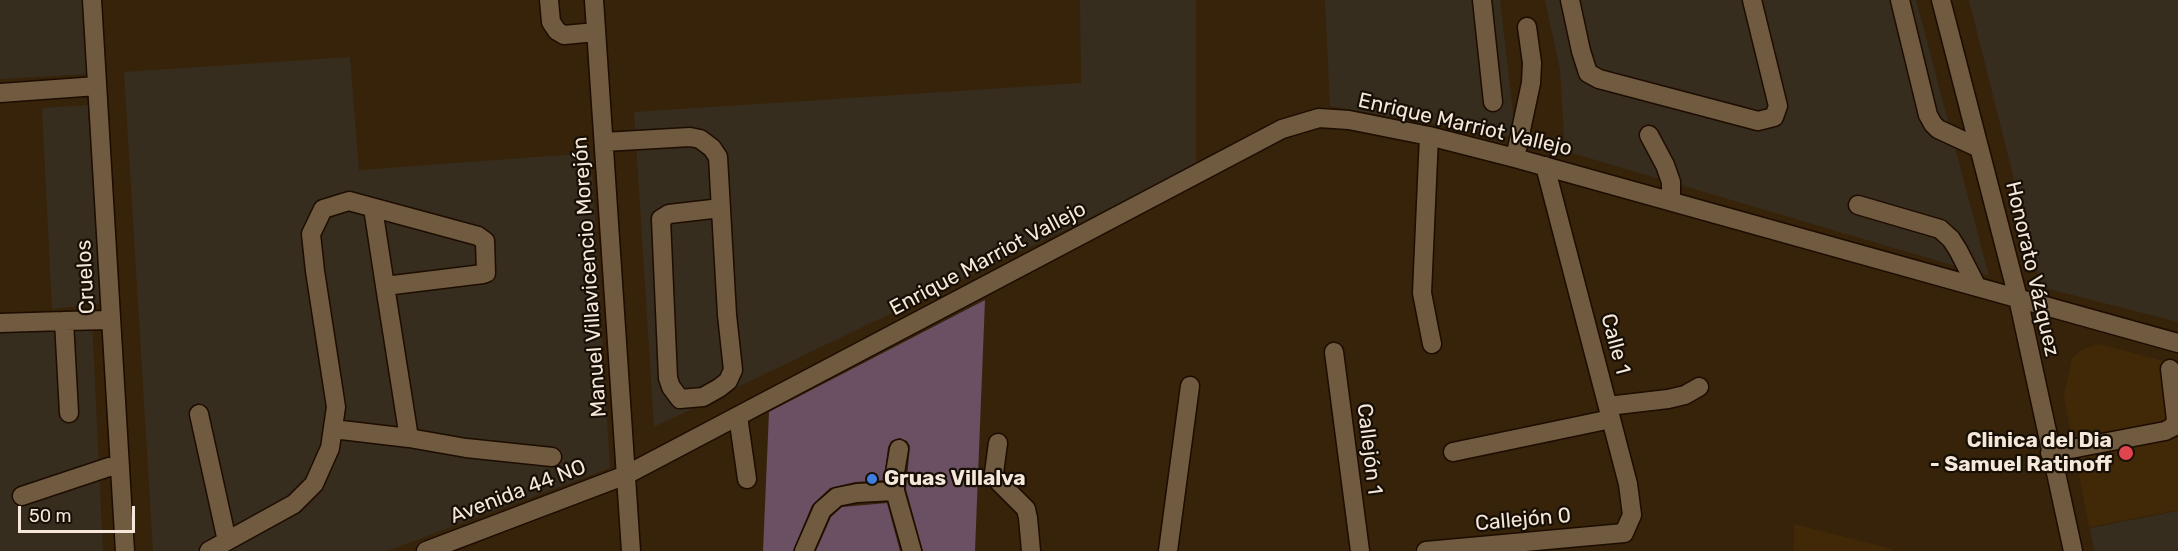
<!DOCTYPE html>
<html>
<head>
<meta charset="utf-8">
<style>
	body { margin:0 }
	#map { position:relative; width:2178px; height:551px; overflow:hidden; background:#36230a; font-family:Rubik,sans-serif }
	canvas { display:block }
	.scale { position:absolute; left:18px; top:506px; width:117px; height:27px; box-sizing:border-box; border:3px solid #f5e8da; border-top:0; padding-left:8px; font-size:18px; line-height:21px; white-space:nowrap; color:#f5e8da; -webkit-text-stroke:4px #170f05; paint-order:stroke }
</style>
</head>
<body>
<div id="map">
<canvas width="2178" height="551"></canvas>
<div class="scale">50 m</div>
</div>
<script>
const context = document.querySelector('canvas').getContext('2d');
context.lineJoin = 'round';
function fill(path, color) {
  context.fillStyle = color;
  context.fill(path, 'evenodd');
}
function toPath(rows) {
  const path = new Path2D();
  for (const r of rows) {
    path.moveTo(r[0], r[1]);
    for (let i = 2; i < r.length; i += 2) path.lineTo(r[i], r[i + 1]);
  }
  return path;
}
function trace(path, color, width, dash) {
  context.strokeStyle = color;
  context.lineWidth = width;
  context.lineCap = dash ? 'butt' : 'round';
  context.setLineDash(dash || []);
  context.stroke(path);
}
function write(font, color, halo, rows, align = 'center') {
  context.font = font + ' Rubik,sans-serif';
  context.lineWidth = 4.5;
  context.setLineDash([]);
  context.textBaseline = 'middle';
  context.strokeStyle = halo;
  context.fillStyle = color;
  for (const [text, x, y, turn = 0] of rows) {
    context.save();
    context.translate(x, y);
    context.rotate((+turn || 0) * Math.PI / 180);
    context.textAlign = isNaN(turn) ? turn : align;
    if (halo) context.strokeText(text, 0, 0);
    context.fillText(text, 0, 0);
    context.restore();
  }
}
const built = toPath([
	[2099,344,2178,365,2178,510,2089,527,2064,396,2072,358,2085,348],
	[1794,524,1892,549,1892,551,1794,551]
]);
const industrial = toPath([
	[0,0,86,0,90,74,0,79],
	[1080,0,1196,0,1196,164,1082,222,654,427,634,112,1081,83],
	[1325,0,1500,0,1516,138,1330,106],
	[1545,0,1916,0,1989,276,1565,151,1560,70],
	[1969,0,2178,0,2178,322,2041,287],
	[350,57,359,170,591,153,610,468,387,551,153,551,124,72],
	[88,105,100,304,52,309,42,108],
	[92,320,103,551,0,551,0,327],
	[2178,511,2178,551,2094,551,2090,528]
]);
const building = toPath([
	[985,300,975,551,923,551,906,489,910,446,907,441,900,438,891,441,888,447,884,480,855,482,830,488,812,505,793,551,763,551,769,412],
	[887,503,900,551,816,551,831,517,842,507]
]);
const minor = toPath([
	[92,0,125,551],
	[549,0,551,22,557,31,564,35,596,32],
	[594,0,631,551],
	[1482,0,1493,102],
	[1570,0,1581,51,1588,73,1599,79,1758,121,1774,117,1778,106,1752,0],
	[1900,0,1928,115,1933,124,1938,129,1979,148],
	[1941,0,2018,298,2073,551],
	[0,93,97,86],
	[1649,135,1665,165,1671,182,1671,201],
	[1429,136,1422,293,1432,344],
	[604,142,690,137,700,139,712,148,718,157,727,315,733,370,728,381,719,388,703,397,680,399,671,387,668,378,661,219,669,214,721,208],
	[1515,158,1531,83,1532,63,1527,27],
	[1858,205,1940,229,1951,239,1958,250,1977,287],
	[373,208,385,286],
	[0,323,64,321],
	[1334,352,1360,551],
	[1608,406,1668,399,1685,395,1699,387],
	[69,413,64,321,111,320],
	[199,414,227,541],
	[738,416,747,479],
	[333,429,409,438,466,448,552,457],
	[998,443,994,473,999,482,1026,509,1028,518,1031,551],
	[899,449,895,473,895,491,912,551],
	[1453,452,1611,419],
	[2050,453,2165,431,2173,427,2176,420,2170,369],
	[22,496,109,467,120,466],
	[209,551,294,504,314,484,330,448,336,407,315,271,311,234,323,209,349,201,478,236,485,241,486,273,483,274,385,286,409,438],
	[426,551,626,475,1282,129,1319,118,1349,120,1429,136,1515,158,2178,343],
	[804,551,822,510,837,497,857,493,895,491],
	[1168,551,1190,386],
	[1426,551,1624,533,1632,515,1628,484,1545,166]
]);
const markers = [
	[2126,453,8,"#e0444e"],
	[872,479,6,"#3f7fe0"]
];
const streetNames = [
	["Enrique Marriot Vallejo",1465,125,13],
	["Enrique Marriot Vallejo",988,259,-28],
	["Honorato Vázquez",2032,269,77],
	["Cruelos",86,277,-93],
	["Manuel Villavicencio Morejón",590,277,-94],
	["Calle 1",1615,344,75],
	["Callejón 1",1369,449,83],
	["Avenida 44 NO",518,492,-21],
	["Callejón 0",1523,520,-5]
];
const poiNames = [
	["Clinica del Dia",2112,441],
	["- Samuel Ratinoff",2112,465],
	["Gruas Villalva",884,479,"left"]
];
fill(built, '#412907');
fill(industrial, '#372d1e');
fill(building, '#6b4f62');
trace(minor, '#1d0c00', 21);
trace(minor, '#705a40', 18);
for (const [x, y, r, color] of markers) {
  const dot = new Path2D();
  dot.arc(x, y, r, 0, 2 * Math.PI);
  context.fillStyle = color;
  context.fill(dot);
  trace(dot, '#170f05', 2);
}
write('21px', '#f5e8da', '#170f05', streetNames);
write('bold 21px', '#f5e8da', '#170f05', poiNames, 'right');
</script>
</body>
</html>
